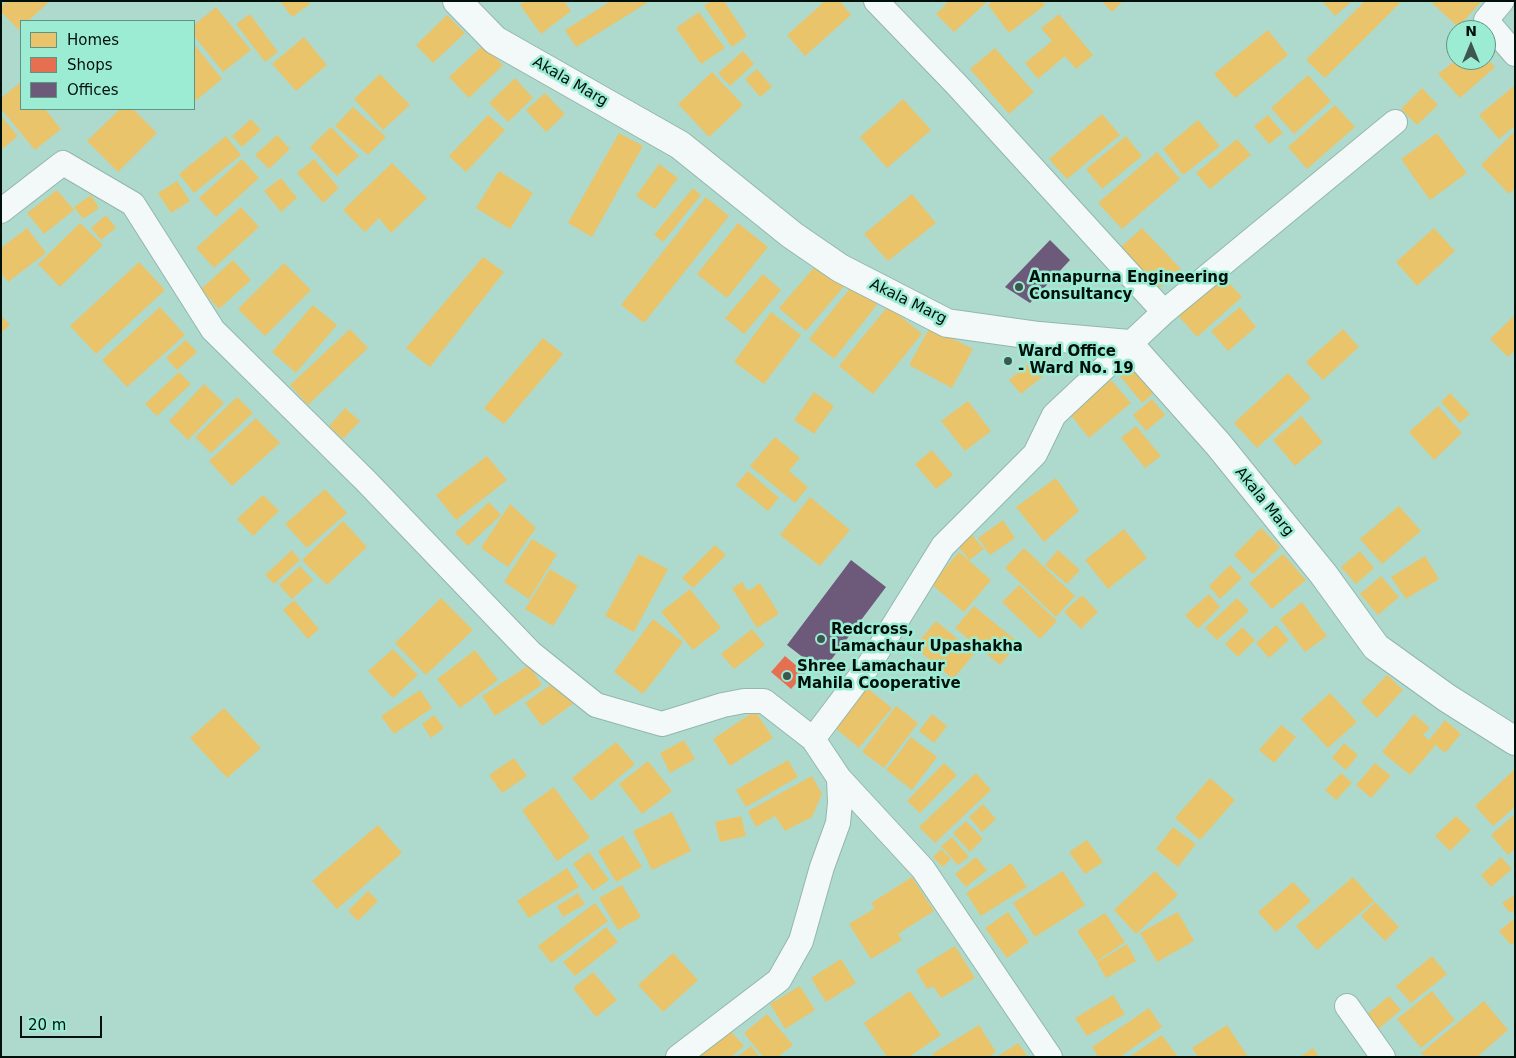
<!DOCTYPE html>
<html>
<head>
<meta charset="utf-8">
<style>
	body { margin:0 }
	#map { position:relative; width:1516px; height:1058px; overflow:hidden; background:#aedacd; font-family:"DejaVu Sans",sans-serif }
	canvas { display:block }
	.frame { position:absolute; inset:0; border:2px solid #00110b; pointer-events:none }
	.legend { position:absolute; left:20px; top:20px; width:175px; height:90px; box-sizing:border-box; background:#9cecd4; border:1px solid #5e9484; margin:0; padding:6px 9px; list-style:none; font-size:15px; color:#00110b }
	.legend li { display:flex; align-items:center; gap:10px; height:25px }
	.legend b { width:25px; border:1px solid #5e9484 }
	.north { position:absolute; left:1446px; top:20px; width:50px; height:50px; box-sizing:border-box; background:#9cecd4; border:1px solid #5e9484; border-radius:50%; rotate:0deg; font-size:14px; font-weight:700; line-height:20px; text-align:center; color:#00110b }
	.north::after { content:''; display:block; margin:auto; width:18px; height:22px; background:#3d574f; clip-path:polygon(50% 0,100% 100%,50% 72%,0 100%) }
	.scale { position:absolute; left:20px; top:1016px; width:82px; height:22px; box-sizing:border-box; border:2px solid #00110b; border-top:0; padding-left:6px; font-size:15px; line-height:18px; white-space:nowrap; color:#00110b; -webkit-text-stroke:4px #9cecd4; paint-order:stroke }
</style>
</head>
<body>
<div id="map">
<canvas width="1516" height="1058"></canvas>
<div class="frame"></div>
<ul class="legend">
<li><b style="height:14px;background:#e9c46a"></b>Homes</li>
<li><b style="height:14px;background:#e76f51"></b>Shops</li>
<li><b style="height:14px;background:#6d597a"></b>Offices</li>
</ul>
<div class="north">N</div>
<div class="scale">20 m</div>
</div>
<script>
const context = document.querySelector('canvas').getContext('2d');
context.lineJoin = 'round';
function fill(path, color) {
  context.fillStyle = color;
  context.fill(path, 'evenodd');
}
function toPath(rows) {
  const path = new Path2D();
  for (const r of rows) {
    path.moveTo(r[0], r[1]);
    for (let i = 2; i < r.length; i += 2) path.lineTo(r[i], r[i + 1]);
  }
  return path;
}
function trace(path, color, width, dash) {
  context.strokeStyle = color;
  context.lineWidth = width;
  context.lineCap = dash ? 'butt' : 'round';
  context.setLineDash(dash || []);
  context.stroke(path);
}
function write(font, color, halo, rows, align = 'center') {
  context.font = font + ' "DejaVu Sans",sans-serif';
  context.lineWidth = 5;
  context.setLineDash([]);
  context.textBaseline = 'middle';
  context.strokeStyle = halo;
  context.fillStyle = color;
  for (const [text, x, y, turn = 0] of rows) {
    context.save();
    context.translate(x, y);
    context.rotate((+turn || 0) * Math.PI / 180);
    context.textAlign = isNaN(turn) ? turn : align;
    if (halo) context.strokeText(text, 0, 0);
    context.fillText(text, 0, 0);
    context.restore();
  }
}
const homes = toPath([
	[7,1,50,1,28,21,21,21,21,28,19,30,1,12,1,7],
	[280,1,308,1,310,4,292,17],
	[526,1,564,1,571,11,541,34,520,5],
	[611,1,645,1,647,3,576,47,565,30],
	[711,1,724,1,747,36,732,47,704,6],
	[825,1,840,1,851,15,805,56,787,35],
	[949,1,988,1,954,32,936,14],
	[993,1,1042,1,1045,5,1009,33,988,5],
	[1102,1,1123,1,1112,12],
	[1322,1,1352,1,1335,16],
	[1365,1,1402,1,1325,78,1306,60],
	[1430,1,1482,1,1458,27],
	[216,7,251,50,223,72,194,36,194,25],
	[699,12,725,48,701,64,676,28],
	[250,14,278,52,265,62,236,24],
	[1059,14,1093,55,1076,69,1065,56,1038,79,1025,63,1052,41,1041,28],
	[447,15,465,33,433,63,416,45],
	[1268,30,1288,55,1235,98,1214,74],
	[304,37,327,65,296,91,272,64],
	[194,44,222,79,194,102],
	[483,45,503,65,469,98,449,77],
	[995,48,1034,92,1009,114,970,69],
	[743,51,754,64,730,86,718,73],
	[1486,58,1495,67,1460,98,1438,74,1456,60,1486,60],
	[757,69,772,87,760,97,745,79],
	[712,72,743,105,709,137,678,104],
	[380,74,410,105,383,130,354,99],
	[1308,75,1331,101,1294,134,1271,108],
	[515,78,533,98,508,122,489,103],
	[21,82,21,109,45,109,61,129,35,150,1,109,1,98],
	[1514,86,1515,126,1499,139,1479,115],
	[1422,88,1438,105,1417,125,1401,109],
	[545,93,565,114,546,132,526,110],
	[903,99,931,130,887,168,860,137],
	[1335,105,1355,127,1307,169,1288,147],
	[353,107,386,137,368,155,335,126],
	[120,109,133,109,157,133,118,172,87,141],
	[1102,114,1120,135,1067,179,1049,159],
	[488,115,505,130,466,172,449,156],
	[1268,115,1283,133,1269,144,1254,126],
	[1,116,18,136,1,150],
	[251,119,261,130,242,147,232,136],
	[1198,120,1220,146,1183,175,1163,149],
	[331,127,359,156,337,176,310,147],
	[1515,131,1515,188,1509,194,1481,165],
	[619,133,643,146,592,237,568,223],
	[1437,133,1467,173,1430,200,1401,159],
	[277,135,290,149,269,169,255,155],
	[226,136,241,155,194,193,179,174],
	[1126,136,1142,156,1102,189,1086,169],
	[1237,139,1251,155,1210,189,1196,173],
	[1157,152,1180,179,1122,229,1098,203],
	[242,159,259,178,216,217,199,198],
	[314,159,339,188,323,203,297,173],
	[392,163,427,198,391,233,379,218,365,232,343,210],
	[659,164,678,178,655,209,636,196],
	[499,171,533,193,510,229,476,208],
	[281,178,297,198,281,212,264,191],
	[177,181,190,201,171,213,158,193],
	[693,188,701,195,663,242,654,235],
	[57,190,74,210,44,234,27,213],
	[912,194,936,223,888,261,864,234],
	[91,195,99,208,83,219,74,207],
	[706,197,729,216,644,323,621,305],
	[241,207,259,227,214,268,196,248],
	[106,215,116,228,101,240,91,228],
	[80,223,103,245,60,287,38,264],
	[738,223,768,247,727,298,697,274],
	[27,228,46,253,8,282,1,273,1,248],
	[1142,228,1181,269,1159,288,1121,247],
	[1434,228,1455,251,1417,286,1396,262],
	[483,257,504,272,430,367,406,348],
	[233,260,251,280,219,309,201,289],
	[139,262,165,290,96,354,70,326],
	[819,262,846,284,806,331,779,308],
	[284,263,311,290,265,336,238,309],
	[1219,272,1242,297,1197,337,1175,312],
	[763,274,781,290,744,334,725,318],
	[856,281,880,301,834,359,809,339],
	[313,305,337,325,296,373,272,352],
	[888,306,922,334,873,394,839,366],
	[160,307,185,335,127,387,102,360],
	[1240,307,1256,327,1228,351,1211,331],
	[771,312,801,335,764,384,734,362],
	[1,315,10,325,1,333],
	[1515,315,1515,351,1508,357,1490,339],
	[930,327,973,349,952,388,909,365],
	[350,329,368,348,308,405,290,385],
	[1343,329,1359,347,1323,380,1306,362],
	[543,338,563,354,504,424,484,408],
	[186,340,197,352,177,370,166,358],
	[1042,352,1054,367,1021,394,1009,380],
	[1133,366,1155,392,1142,403,1120,376],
	[179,372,191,384,157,416,145,404],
	[1288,373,1311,398,1257,448,1234,423],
	[1111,380,1131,403,1089,438,1070,414],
	[204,384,224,403,188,440,169,421],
	[814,392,834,406,814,434,794,420],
	[1450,393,1470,414,1460,423,1441,402],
	[237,397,253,413,211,453,195,437],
	[1152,399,1165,415,1146,431,1133,415],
	[968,401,991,431,965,451,941,421],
	[1438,406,1462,433,1434,460,1409,432],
	[345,408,360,421,343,439,329,426],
	[1301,416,1323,442,1295,466,1273,440],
	[256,418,280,443,232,486,209,461],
	[1136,426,1161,456,1145,468,1121,438],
	[775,437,800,458,789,471,808,487,795,503,750,466],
	[932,450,953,475,936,489,915,464],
	[487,456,507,480,456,520,436,495],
	[748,471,779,498,768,511,736,485],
	[1056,478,1079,511,1044,542,1016,507],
	[325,489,347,513,307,548,285,524],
	[263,495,279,511,253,536,237,519],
	[810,497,850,530,820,566,780,535],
	[489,502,501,515,468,546,455,533],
	[510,504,536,528,508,567,481,548],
	[1399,506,1421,531,1382,564,1360,539],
	[1003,520,1015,538,990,555,978,538],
	[343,521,367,547,327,585,302,560],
	[1261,528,1280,547,1253,574,1234,555],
	[1124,529,1147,558,1108,589,1085,560],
	[972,535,984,549,969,560,958,546],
	[532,539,557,554,529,599,504,582],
	[715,545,726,555,693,588,682,578],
	[1024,548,1075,596,1056,617,1005,568],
	[292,550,300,560,274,584,265,575],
	[1058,550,1080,570,1067,584,1045,565],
	[1360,551,1374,568,1356,584,1341,567],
	[959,552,991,580,964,612,931,584],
	[639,554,668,569,634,632,605,616],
	[1283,554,1306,580,1272,609,1249,583],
	[1425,556,1439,579,1406,599,1391,577],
	[1230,565,1242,578,1220,599,1209,586],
	[300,566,313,580,292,599,279,585],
	[550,569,578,586,553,626,525,609],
	[1381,576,1399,597,1378,615,1360,594],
	[742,582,748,591,760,583,779,614,757,628,732,588],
	[1019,585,1057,621,1040,639,1002,602],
	[690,589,721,628,693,650,661,612],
	[1209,594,1220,607,1198,629,1185,615],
	[1082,595,1098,612,1081,629,1064,612],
	[441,598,473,630,426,675,395,643],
	[1237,598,1249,611,1217,640,1205,628],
	[294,600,319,629,308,639,283,610],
	[1302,602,1327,636,1305,652,1280,619],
	[974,606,1019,643,1000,665,955,628],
	[653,619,683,642,643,694,614,672],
	[936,621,975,653,953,679,914,647],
	[1276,625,1289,640,1269,658,1256,643],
	[1242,627,1255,640,1238,657,1225,644],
	[752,629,765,645,734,669,721,654],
	[393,649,418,675,393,698,368,671],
	[475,650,498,680,460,708,437,679],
	[529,665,542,685,495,716,482,696],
	[1387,675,1403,690,1377,718,1361,702],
	[556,681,573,704,542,726,525,703],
	[867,688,892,708,859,748,835,728],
	[420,690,432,708,394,734,381,716],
	[1330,693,1357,722,1328,748,1301,719],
	[896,706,918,723,884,768,862,752],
	[224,708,261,748,227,778,190,738],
	[755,711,773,738,730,766,713,739],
	[932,714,947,726,934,743,919,731],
	[1414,714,1430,728,1423,735,1429,740,1445,720,1461,734,1445,753,1432,742,1435,746,1410,775,1382,752],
	[434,715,444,728,431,738,422,724],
	[1281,725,1296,737,1274,763,1259,750],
	[911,737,937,757,912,790,886,770],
	[684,740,695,759,670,773,660,753],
	[616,742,635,764,591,801,572,778],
	[1344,743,1358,755,1346,770,1332,758],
	[514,758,527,776,502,793,489,775],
	[788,760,798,777,746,807,736,790],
	[648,761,672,791,642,814,619,784],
	[944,763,957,775,920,813,907,801],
	[1375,763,1391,776,1371,798,1356,785],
	[1515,769,1515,807,1493,826,1475,806],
	[976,773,991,790,935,843,919,827],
	[1341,773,1352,783,1336,800,1325,790],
	[812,776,822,794,812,817,785,831,775,816,756,827,748,811],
	[1210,778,1235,800,1200,840,1175,818],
	[554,787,590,838,557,861,522,810],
	[983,804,996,819,982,832,969,817],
	[672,812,691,851,652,870,633,831],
	[1515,814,1515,849,1508,855,1491,835],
	[741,816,746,836,720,842,715,822],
	[1456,816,1471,830,1450,851,1435,836],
	[966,821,983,839,970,852,953,833],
	[378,825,402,853,337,909,312,881],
	[1173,827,1196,844,1178,867,1156,849],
	[623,836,642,867,616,882,598,851],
	[952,837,969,857,958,865,941,846],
	[1087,840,1103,862,1085,874,1069,852],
	[941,849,951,859,943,867,933,857],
	[589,852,609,880,593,891,573,864],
	[976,857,987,870,966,887,955,874],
	[1501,857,1512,869,1491,887,1481,875],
	[1011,863,1027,887,981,916,966,893],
	[567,868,579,887,529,918,517,901],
	[1063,871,1085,905,1035,937,1013,903],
	[1155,871,1178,895,1136,934,1114,910],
	[912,877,934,911,898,934,902,940,871,959,849,924,875,908,871,903],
	[1353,877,1374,901,1317,950,1296,926],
	[1293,882,1311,901,1276,932,1258,912],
	[622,885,641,917,618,930,599,898],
	[368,891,378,901,358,921,348,911],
	[578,893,585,904,563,917,557,906],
	[1515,895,1515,910,1510,913,1502,903],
	[1375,902,1399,927,1385,941,1361,916],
	[595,903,608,921,551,963,538,946],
	[1008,912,1029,942,1007,958,985,928],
	[1178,912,1194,941,1157,962,1140,933],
	[1105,913,1125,942,1097,961,1077,931],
	[1515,918,1515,942,1511,945,1499,931],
	[606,927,618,942,575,976,563,962],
	[1127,944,1136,961,1106,978,1097,962],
	[955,946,975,978,941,998,933,986,927,989,916,970],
	[673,953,698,980,663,1012,638,985],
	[1432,956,1447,974,1411,1003,1396,986],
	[841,959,856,983,826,1002,811,978],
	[593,972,617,1000,596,1017,573,988],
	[800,986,815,1010,785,1029,770,1004],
	[910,991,941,1035,909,1057,887,1057,864,1023],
	[1432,991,1455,1020,1421,1048,1397,1019],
	[1113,995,1125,1014,1087,1036,1075,1018],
	[1389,996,1401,1010,1377,1030,1365,1016],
	[1484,1001,1508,1030,1477,1057,1425,1057,1421,1053],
	[1149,1008,1162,1027,1120,1057,1098,1057,1092,1047],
	[767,1014,793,1045,778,1057,763,1057,744,1033],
	[979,1025,996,1052,989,1057,934,1057,932,1054],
	[1227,1025,1248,1057,1198,1057,1192,1048],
	[729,1029,744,1046,731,1057,700,1057,699,1055],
	[1162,1035,1178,1057,1129,1057],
	[1018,1043,1028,1057,997,1057],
	[751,1046,759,1057,737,1057],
	[1313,1048,1319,1057,1300,1057]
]);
const shops = toPath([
	[785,656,805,673,791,689,771,672]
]);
const offices = toPath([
	[1050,240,1070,260,1030,303,1005,287],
	[851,560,886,587,822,672,787,645]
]);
const street = toPath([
	[876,1,957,85,1164,312],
	[1502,1,1486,20,1515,54],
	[1,211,63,163,133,204,213,330,366,481,531,653,596,705,662,724,723,705,744,701,764,701,813,739,839,778,923,869,1050,1057],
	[813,739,869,665,943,546,1035,454,1054,415,1164,312,1395,122],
	[1347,1006,1383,1057],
	[678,1057,779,980,801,941,822,867,838,823,840,803,839,778]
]);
const secondary = toPath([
	[457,1,495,40,680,145,792,235,840,268,947,323,1039,336,1129,344,1218,444,1324,575,1376,647,1447,698,1515,741]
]);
const markers = [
	[1019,287,5,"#3d574f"],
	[1008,361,5,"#3d574f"],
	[821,639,5,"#3d574f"],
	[787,676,5,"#3d574f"]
];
const streetNames = [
	["Akala Marg",570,82,30],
	["Akala Marg",908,302,26],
	["Akala Marg",1264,502,51]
];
const poiNames = [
	["Annapurna Engineering",1029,278],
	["Consultancy",1029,295],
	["Ward Office",1018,352],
	["- Ward No. 19",1018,369],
	["Redcross,",831,630],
	["Lamachaur Upashakha",831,647],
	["Shree Lamachaur",797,667],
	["Mahila Cooperative",797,684]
];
fill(homes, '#e9c46a');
fill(shops, '#e76f51');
fill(offices, '#6d597a');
trace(street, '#94b6ac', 26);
trace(secondary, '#94b6ac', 30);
trace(street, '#f3f9f8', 24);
trace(secondary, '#f3f9f8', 28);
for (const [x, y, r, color] of markers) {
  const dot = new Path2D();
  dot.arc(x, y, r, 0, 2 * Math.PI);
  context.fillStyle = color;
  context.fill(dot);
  trace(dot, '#9cecd4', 2);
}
write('15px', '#00110b', '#9cecd4', streetNames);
write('bold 15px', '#00110b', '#9cecd4', poiNames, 'left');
</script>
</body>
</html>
